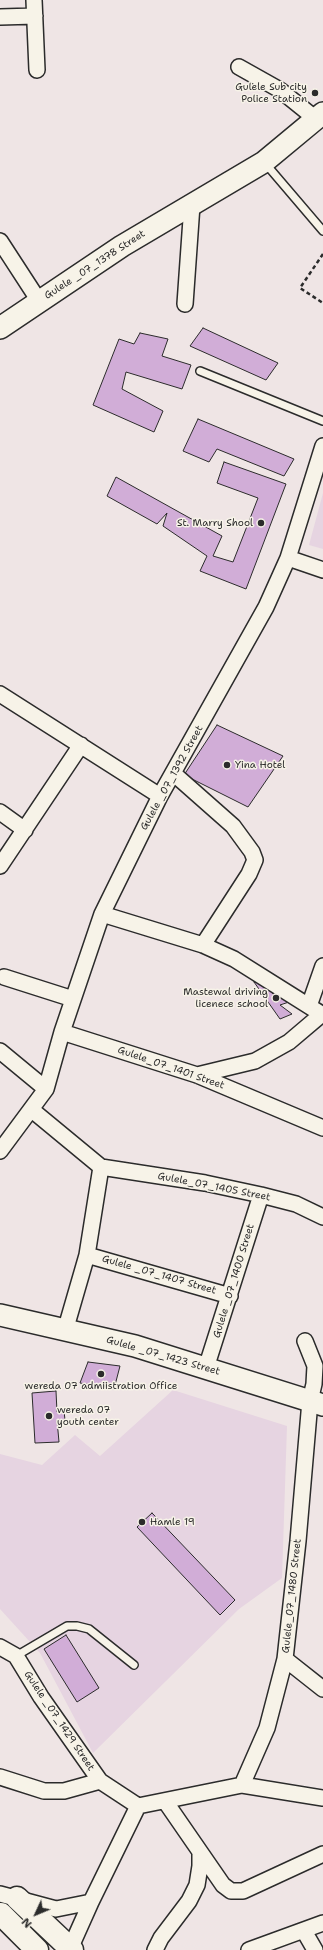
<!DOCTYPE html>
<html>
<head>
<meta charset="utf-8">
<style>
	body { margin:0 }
	#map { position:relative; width:323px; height:1950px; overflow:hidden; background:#efe5e5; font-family:"Shantell Sans",sans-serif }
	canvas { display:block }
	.north { position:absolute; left:16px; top:1894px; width:40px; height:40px; -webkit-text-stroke:3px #f7f3e8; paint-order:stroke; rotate:226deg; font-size:11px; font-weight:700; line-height:16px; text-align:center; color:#2b2b2b }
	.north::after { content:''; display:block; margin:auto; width:14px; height:18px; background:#2b2b2b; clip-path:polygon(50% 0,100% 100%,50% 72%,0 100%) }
</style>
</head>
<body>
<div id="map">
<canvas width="323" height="1950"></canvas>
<div class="north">N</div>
</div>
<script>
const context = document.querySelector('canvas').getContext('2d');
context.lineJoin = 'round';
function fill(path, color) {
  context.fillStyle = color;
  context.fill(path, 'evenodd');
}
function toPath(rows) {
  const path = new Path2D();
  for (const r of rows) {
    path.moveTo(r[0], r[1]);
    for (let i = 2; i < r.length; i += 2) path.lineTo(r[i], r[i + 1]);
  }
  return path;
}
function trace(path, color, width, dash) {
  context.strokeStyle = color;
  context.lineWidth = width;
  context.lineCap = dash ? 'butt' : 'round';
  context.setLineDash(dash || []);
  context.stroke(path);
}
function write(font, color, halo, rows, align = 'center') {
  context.font = font + ' "Shantell Sans",sans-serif';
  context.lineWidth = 3;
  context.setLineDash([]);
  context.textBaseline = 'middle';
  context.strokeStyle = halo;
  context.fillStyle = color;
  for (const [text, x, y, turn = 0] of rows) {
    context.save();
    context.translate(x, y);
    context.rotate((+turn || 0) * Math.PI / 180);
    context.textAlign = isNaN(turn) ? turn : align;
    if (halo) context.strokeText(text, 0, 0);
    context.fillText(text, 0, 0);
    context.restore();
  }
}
const built = toPath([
	[323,493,323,549,309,545],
	[173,1390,287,1426,282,1578,239,1609,93,1753,40,1653,0,1609,0,1454,42,1465,75,1435,100,1456]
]);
const building = toPath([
	[203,328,278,363,266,380,190,346,203,328],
	[140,333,168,339,162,356,191,365,182,389,126,372,122,389,163,411,154,432,93,405,119,339,134,344,140,333],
	[198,419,294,459,284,476,217,449,209,462,183,451,198,419],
	[224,462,286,484,246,589,200,571,207,556,163,526,167,513,157,524,107,496,116,477,222,536,213,556,233,562,258,498,217,483,224,462],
	[217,725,283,756,248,807,184,775,217,725],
	[254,982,265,984,274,995,281,993,289,1002,280,1005,292,1014,280,1019,254,982],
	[88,1362,120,1366,114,1389,80,1383,88,1362],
	[56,1391,57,1412,64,1411,65,1420,57,1420,59,1442,35,1443,32,1393,56,1391],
	[152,1513,235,1600,220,1615,137,1527,152,1513],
	[66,1635,99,1688,77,1702,44,1649,66,1635]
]);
const path = toPath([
	[323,254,300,288,323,303]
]);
const service = toPath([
	[265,163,323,231],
	[200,371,323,421],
	[16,1656,67,1626,77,1626,89,1629,134,1665]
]);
const minor = toPath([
	[34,0,37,70],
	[0,17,35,16],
	[239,67,280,90,316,119],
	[0,241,39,301],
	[185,304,192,205],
	[288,558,323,570],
	[0,694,160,796],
	[173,773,233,826,252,852,255,860,249,874,203,945],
	[0,812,25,830],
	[0,866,81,745],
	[102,914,203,945,234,959,323,1015],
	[4,977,73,999],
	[309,1006,323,966],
	[62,1032,197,1075,323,1128],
	[0,1051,46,1089],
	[197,1075,255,1061,289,1042,322,1014],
	[32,1110,101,1167],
	[0,1151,46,1089,62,1032,102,914,160,796,266,607,288,558,323,446],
	[101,1167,205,1183,261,1195,296,1204,323,1217],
	[87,1255,230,1296],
	[65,1331,87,1255,101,1167],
	[206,1368,261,1195],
	[0,1647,16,1656,41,1697,100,1781,138,1806],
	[285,1659,323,1689],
	[0,1777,44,1791,64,1791,100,1781],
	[242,1785,267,1728,285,1659,298,1541,310,1401,314,1384,315,1366,305,1341],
	[165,1801,223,1885,231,1891,243,1891,323,1854],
	[138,1806,242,1785,323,1798],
	[0,1894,56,1909,91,1902,138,1806],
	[304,1931,315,1950],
	[70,1949,91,1902],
	[155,1950,161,1938,189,1901,197,1885,200,1866,200,1852],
	[249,1950,323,1923]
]);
const secondary = toPath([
	[0,328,122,246,264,162,323,113],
	[0,1315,135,1346,323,1405]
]);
const trunk = toPath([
	[17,1898,72,1950],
	[1,1914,37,1950]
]);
const markers = [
	[315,93,4,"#2b2b2b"],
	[261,523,4,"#2b2b2b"],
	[227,765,4,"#2b2b2b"],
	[276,998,4,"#2b2b2b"],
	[101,1374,4,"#2b2b2b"],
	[49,1416,4,"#2b2b2b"],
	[142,1522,4,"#2b2b2b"]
];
const poiNames = [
	["Gulele Sub city",307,87],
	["Police Station",307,99],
	["St. Marry Shool",253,523],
	["Yina Hotel",235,765,"left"],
	["Mastewal driving",268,992],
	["licenece school",268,1004],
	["wereda 07 admiistration Office",101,1386,"center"],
	["wereda 07",57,1410,"left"],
	["youth center",57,1422,"left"],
	["Hamle 19",150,1522,"left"]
];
const streetNames = [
	["Gulele _07_1378 Street",95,265,-33],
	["Gulele _07_1392 Street",172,778,-61],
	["Gulele_07_1401 Street",171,1068,19],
	["Gulele_07_1405 Street",214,1187,11],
	["Gulele _07_1407 Street",159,1275,16],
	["Gulele _07_1400 Street",234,1281,-73],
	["Gulele _07_1423 Street",163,1356,16],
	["Gulele_07_1480 Street",292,1596,-84],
	["Gulele _07_1429 Street",59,1721,56]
];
fill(built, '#e6d4e1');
fill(building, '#d1add7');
trace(building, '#2b2b2b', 1);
trace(service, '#2b2b2b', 10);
trace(minor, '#2b2b2b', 18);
trace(secondary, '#2b2b2b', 24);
trace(trunk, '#2b2b2b', 25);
trace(path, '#2b2b2b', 2.5, [4, 3]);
trace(service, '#f7f3e8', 7);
trace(minor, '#f7f3e8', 15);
trace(secondary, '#f7f3e8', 21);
trace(trunk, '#f7f3e8', 22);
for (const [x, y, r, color] of markers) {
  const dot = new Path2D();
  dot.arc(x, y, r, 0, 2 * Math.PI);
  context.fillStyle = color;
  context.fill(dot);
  trace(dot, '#f7f3e8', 1.5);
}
write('10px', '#2b2b2b', '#f7f3e8', poiNames, 'right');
write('10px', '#2b2b2b', '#f7f3e8', streetNames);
</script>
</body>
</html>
